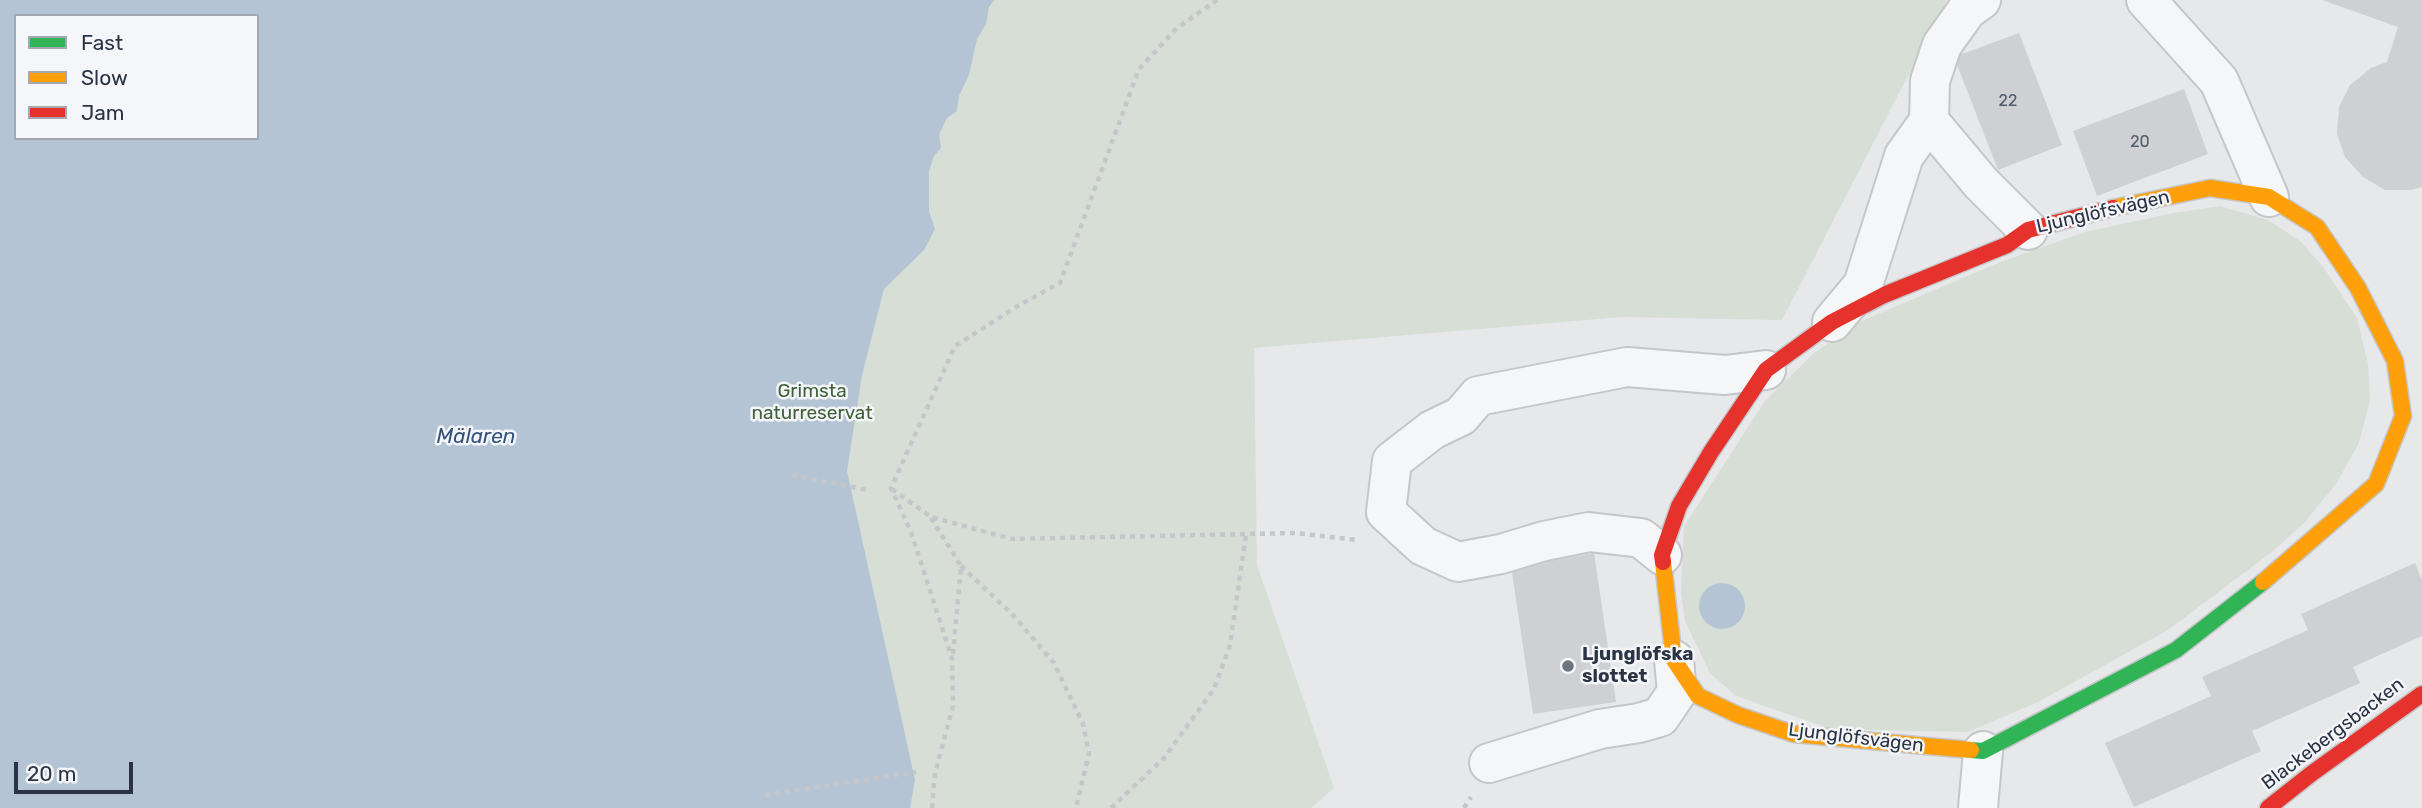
<!DOCTYPE html>
<html>
<head>
<meta charset="utf-8">
<style>
	body { margin:0 }
	#map { position:relative; width:2422px; height:808px; overflow:hidden; background:#e6e8ea; font-family:Rubik,sans-serif }
	canvas { display:block }
	.legend { position:absolute; left:14px; top:14px; width:245px; height:126px; box-sizing:border-box; background:#f4f6f9; border:2px solid #a4a8b1; margin:0; padding:9px 12px; list-style:none; font-size:21px; color:#2b3445 }
	.legend li { display:flex; align-items:center; gap:14px; height:35px }
	.legend b { width:35px; border:2px solid #a4a8b1 }
	.scale { position:absolute; left:14px; top:762px; width:119px; height:32px; box-sizing:border-box; border:4px solid #2b3445; border-top:0; padding-left:9px; font-size:21px; line-height:24px; white-space:nowrap; color:#2b3445; -webkit-text-stroke:5px #f4f6f9; paint-order:stroke }
</style>
</head>
<body>
<div id="map">
<canvas width="2422" height="808"></canvas>
<ul class="legend">
<li><b style="height:9px;background:#30b455"></b>Fast</li>
<li><b style="height:9px;background:#ff9f0a"></b>Slow</li>
<li><b style="height:9px;background:#e5322d"></b>Jam</li>
</ul>
<div class="scale">20 m</div>
</div>
<script>
const context = document.querySelector('canvas').getContext('2d');
context.lineJoin = 'round';
function fill(path, color) {
  context.fillStyle = color;
  context.fill(path, 'evenodd');
}
function toPath(rows) {
  const path = new Path2D();
  for (const r of rows) {
    if (r.length === 3) {
      path.moveTo(r[0] + r[2], r[1]);
      path.arc(r[0], r[1], r[2], 0, 2 * Math.PI);
      continue;
    }
    path.moveTo(r[0], r[1]);
    for (let i = 2; i < r.length; i += 2) path.lineTo(r[i], r[i + 1]);
  }
  return path;
}
function trace(path, color, width, dash) {
  context.strokeStyle = color;
  context.lineWidth = width;
  context.lineCap = dash ? 'butt' : 'round';
  context.setLineDash(dash || []);
  context.stroke(path);
}
function write(font, color, halo, rows, align = 'center') {
  context.font = font + ' Rubik,sans-serif';
  context.lineWidth = 5;
  context.setLineDash([]);
  context.textBaseline = 'middle';
  context.strokeStyle = halo;
  context.fillStyle = color;
  for (const [text, x, y, turn = 0] of rows) {
    context.save();
    context.translate(x, y);
    context.rotate((+turn || 0) * Math.PI / 180);
    context.textAlign = isNaN(turn) ? turn : align;
    if (halo) context.strokeText(text, 0, 0);
    context.fillText(text, 0, 0);
    context.restore();
  }
}
const green = toPath([
	[355,0,1947,0,1782,320,1621,317,1254,348,1257,565,1334,788,1311,808,275,808],
	[2220,206,2268,220,2300,241,2324,268,2357,318,2368,364,2370,400,2359,443,2336,484,2304,523,2273,551,2168,630,2038,702,1968,732,1831,729,1736,696,1710,673,1685,621,1681,592,1684,526,1765,401,1813,354,1857,323,1998,263,2085,232,2174,213]
]);
const water = toPath([
	[0,0,994,0,989,7,986,24,977,39,969,75,959,96,957,111,947,118,939,134,941,148,934,156,929,171,929,211,935,229,924,250,884,289,862,375,847,471,915,780,910,808,0,808],
	[16,16,257,16,257,138,16,138],
	[1722,606,23]
]);
const building = toPath([
	[2322,0,2422,0,2422,187,2411,190,2385,190,2363,177,2345,157,2337,134,2339,107,2350,85,2371,68,2387,62,2398,27],
	[2019,33,2062,145,1998,170,1954,57],
	[2184,89,2208,154,2097,196,2073,131],
	[1594,553,1616,702,1533,714,1511,566],
	[2415,563,2422,580,2422,636,2353,667,2360,683,2252,731,2261,751,2134,807,2105,743,2211,696,2202,677,2308,630,2301,614]
]);
const path = toPath([
	[792,475,867,490],
	[892,489,931,517,1012,539,1295,533,1357,540],
	[931,518,961,566,953,654],
	[961,566,1013,615,1054,663,1083,724,1089,753,1076,808],
	[765,795,916,772],
	[932,808,935,773,953,706,952,658,911,532,891,488,955,346,1021,304,1060,283,1139,69,1177,28,1217,0],
	[1111,808,1164,758,1214,689,1230,645,1246,535],
	[1464,808,1471,797]
]);
const street = toPath([
	[1981,0,1967,10,1942,45,1930,81,1929,121,1981,183,2028,230],
	[2146,0,2219,81,2269,197],
	[1832,322,1863,285,1904,156,1929,121],
	[1662,555,1641,538,1589,532,1544,541,1501,554,1458,562,1423,546,1386,512,1392,461,1432,430,1461,416,1478,396,1627,367,1725,375,1766,370],
	[1489,763,1600,729,1639,723,1660,717,1677,692,1674,660],
	[1978,808,1983,751]
]);
const fast = toPath([
	[1971,750,1983,751,2176,650,2263,582]
]);
const slow = toPath([
	[2210,188,2269,197,2317,227,2358,288,2395,361,2403,416,2376,484,2263,582],
	[2113,208,2210,188],
	[1663,562,1674,660,1698,696,1738,715,1794,734,1971,750]
]);
const jam = toPath([
	[1663,562,1662,555,1679,506,1711,452,1766,370,1832,322,1884,295,2007,245,2028,230,2113,208],
	[2268,808,2311,774,2422,694]
]);
const markers = [
	[1568,666,7,"#6c737f"]
];
const numberNames = [
	["22",2008,101],
	["20",2140,142]
];
const streetNames = [
	["Ljunglöfsvägen",2103,212,-13],
	["Blackebergsbacken",2333,734,-37],
	["Ljunglöfsvägen",1856,738,7]
];
const parkNames = [
	["Grimsta",812,392],
	["naturreservat",812,414]
];
const poiNames = [
	["Ljunglöfska",1582,655],
	["slottet",1582,677]
];
const waterNames = [
	["Mälaren",476,437]
];
fill(green, '#d6ded6');
fill(water, '#b4c4d5');
fill(building, '#ced0d3');
trace(street, '#c4c6c8', 42);
trace(fast, '#c4c6c8', 19);
trace(slow, '#c4c6c8', 19);
trace(jam, '#c4c6c8', 19);
trace(path, '#c5c6ca', 4.5, [5, 5]);
trace(street, '#f5f6f7', 38);
trace(fast, '#30b455', 16);
trace(slow, '#ff9f0a', 16);
trace(jam, '#e5322d', 16);
for (const [x, y, r, color] of markers) {
  const dot = new Path2D();
  dot.arc(x, y, r, 0, 2 * Math.PI);
  context.fillStyle = color;
  context.fill(dot);
  trace(dot, '#f4f6f9', 2.5);
}
write('16px', '#545c69', null, numberNames);
write('19px', '#2b3445', '#f4f6f9', streetNames);
write('19px', '#3f6138', '#f4f6f9', parkNames);
write('bold 19px', '#2b3445', '#f4f6f9', poiNames, 'left');
write('italic 21px', '#34527a', '#f4f6f9', waterNames);
</script>
</body>
</html>
